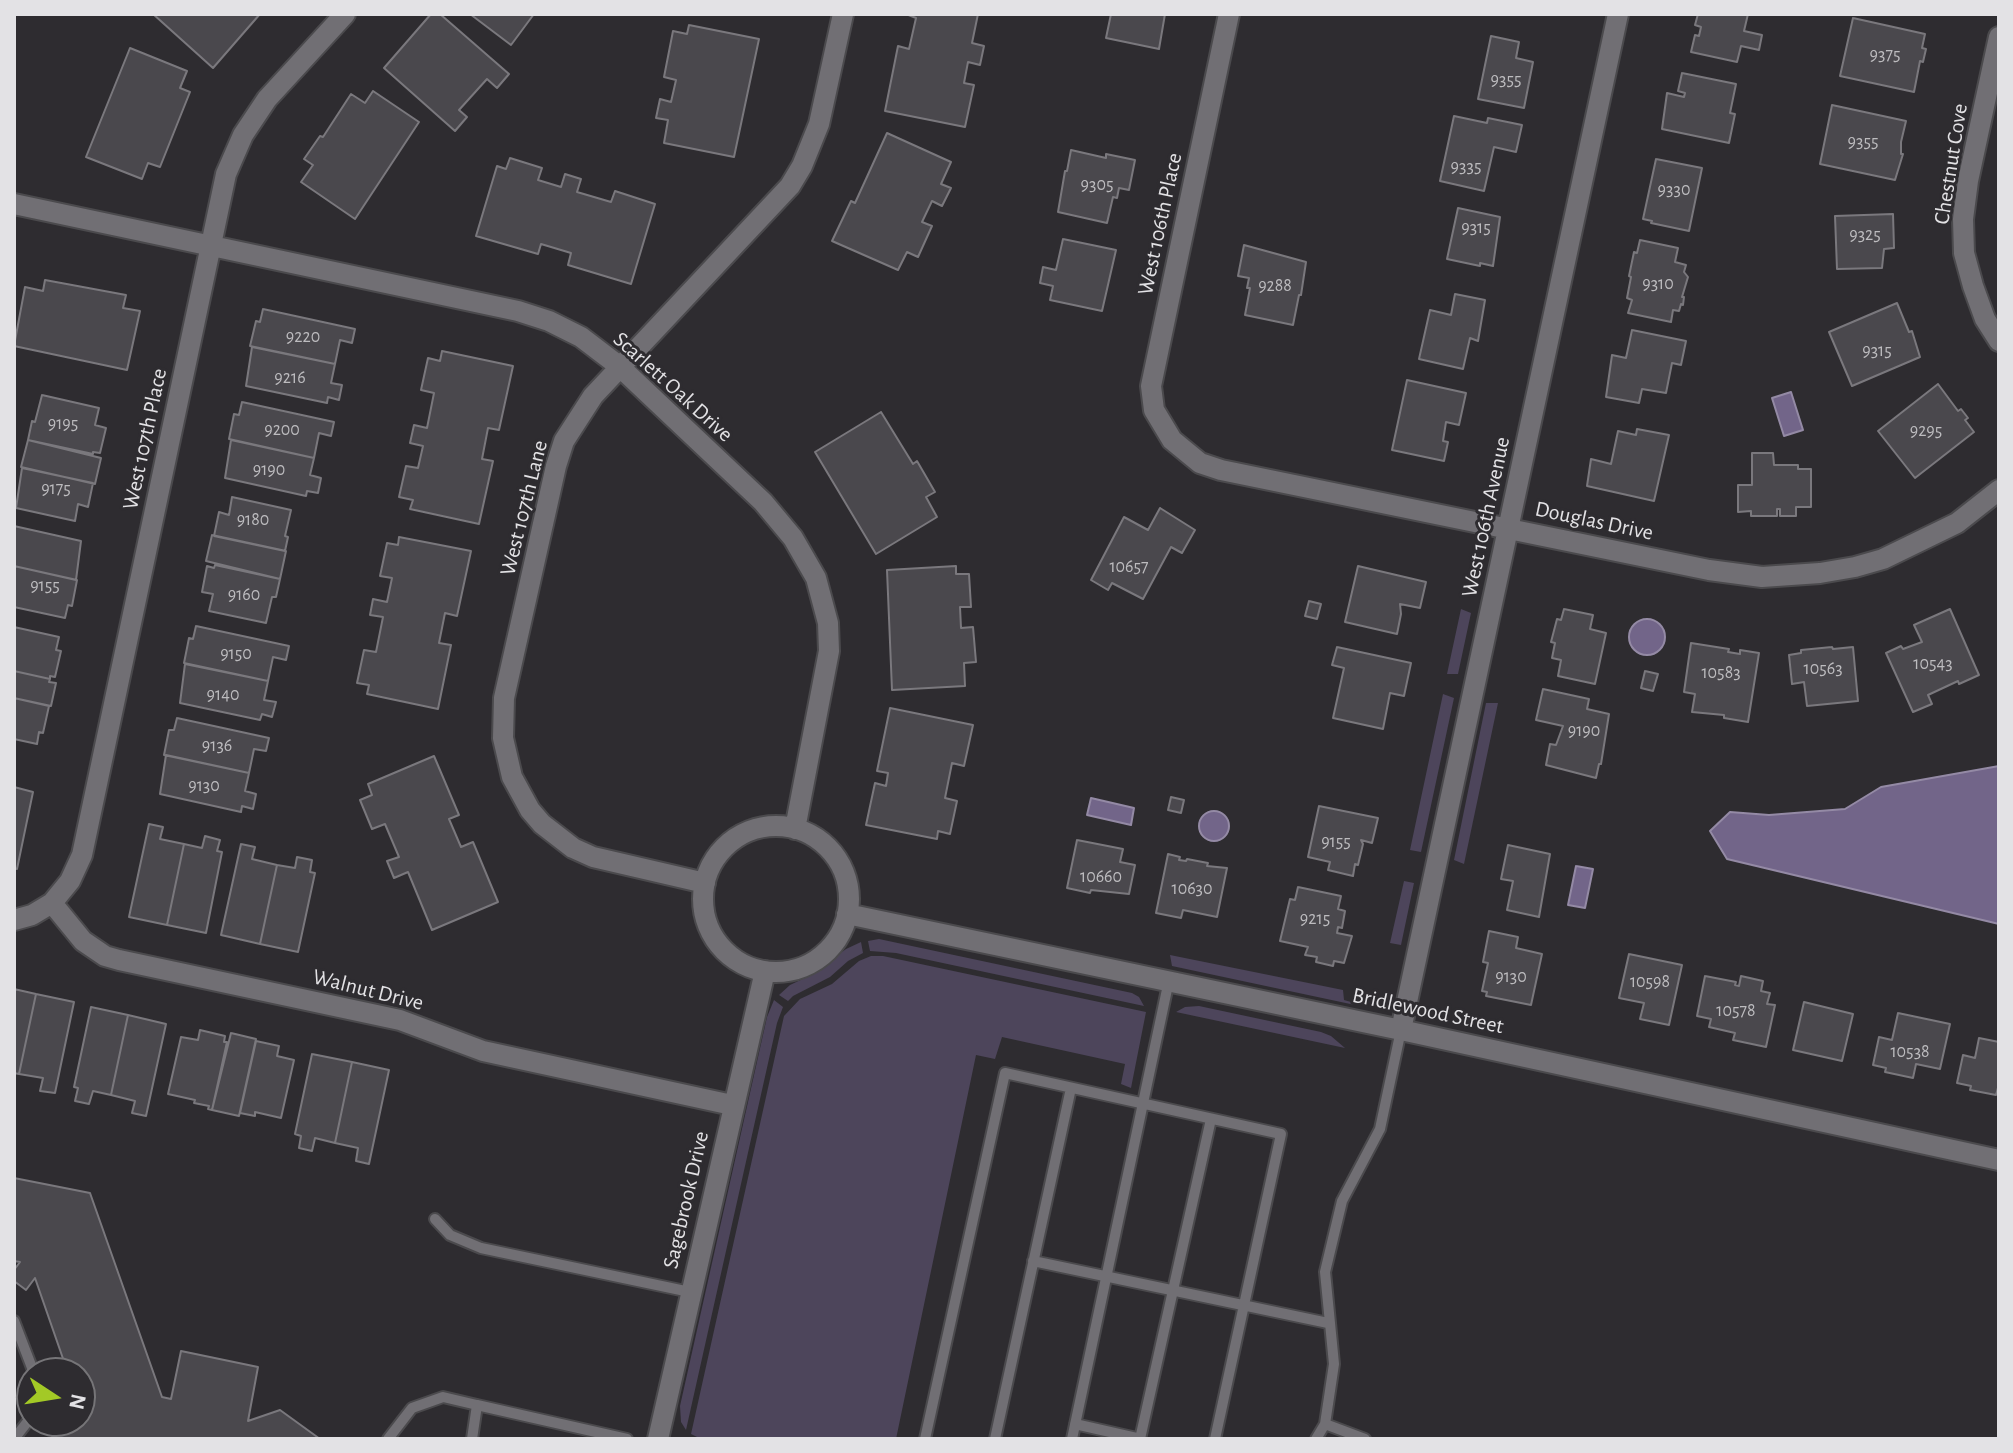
<!DOCTYPE html>
<html>
<head>
<meta charset="utf-8">
<style>
	body { margin:0 }
	#map { position:relative; width:2013px; height:1453px; overflow:hidden; background:#2e2c30; font-family:"Alegreya Sans",sans-serif }
	canvas { display:block }
	.frame { position:absolute; inset:0; border:16px solid #e3e2e5; pointer-events:none }
	.north { position:absolute; left:16px; top:1357px; width:80px; height:80px; box-sizing:border-box; background:#2e2c30; border:2px solid #767578; border-radius:50%; rotate:102deg; font-size:22px; font-weight:700; line-height:32px; text-align:center; color:#e3e2e5 }
	.north::after { content:''; display:block; margin:auto; width:28px; height:36px; background:#a3c926; clip-path:polygon(50% 0,100% 100%,50% 72%,0 100%) }
</style>
</head>
<body>
<div id="map">
<canvas width="2013" height="1453"></canvas>
<div class="frame"></div>
<div class="north">N</div>
</div>
<script>
const context = document.querySelector('canvas').getContext('2d');
context.lineJoin = 'round';
function fill(path, color) {
  context.fillStyle = color;
  context.fill(path, 'evenodd');
}
function toPath(rows) {
  const path = new Path2D();
  for (const r of rows) {
    if (r.length === 3) {
      path.moveTo(r[0] + r[2], r[1]);
      path.arc(r[0], r[1], r[2], 0, 2 * Math.PI);
      continue;
    }
    path.moveTo(r[0], r[1]);
    for (let i = 2; i < r.length; i += 2) path.lineTo(r[i], r[i + 1]);
  }
  return path;
}
function trace(path, color, width, dash) {
  context.strokeStyle = color;
  context.lineWidth = width;
  context.lineCap = dash ? 'butt' : 'round';
  context.setLineDash(dash || []);
  context.stroke(path);
}
function write(font, color, halo, rows, align = 'center') {
  context.font = font + ' "Alegreya Sans",sans-serif';
  context.lineWidth = 6;
  context.setLineDash([]);
  context.textBaseline = 'middle';
  context.strokeStyle = halo;
  context.fillStyle = color;
  for (const [text, x, y, turn = 0] of rows) {
    context.save();
    context.translate(x, y);
    context.rotate((+turn || 0) * Math.PI / 180);
    context.textAlign = isNaN(turn) ? turn : align;
    if (halo) context.strokeText(text, 0, 0);
    context.fillText(text, 0, 0);
    context.restore();
  }
}
const green = toPath([
	[1461,609,1471,613,1458,674,1447,674],
	[1443,694,1454,698,1421,852,1410,850],
	[1486,703,1498,703,1464,864,1454,860],
	[1404,881,1414,883,1401,945,1390,943],
	[879,939,1132,993,1139,997,1144,1006,896,953,870,951,868,941],
	[861,942,863,953,848,961,830,977,793,996,788,1001,779,995,790,985,813,974,846,949],
	[1170,955,1343,990,1344,1000,1351,1002,1355,1001,1359,994,1373,997,1372,1005,1355,1005,1172,966],
	[871,956,883,956,1146,1012,1131,1088,1121,1084,1125,1064,1002,1037,995,1059,976,1055,896,1439,699,1438,691,1434,784,1016,800,999,832,984,859,961],
	[774,1000,783,1007,777,1023,686,1430,681,1422,680,1406,767,1017],
	[1199,1006,1321,1032,1331,1036,1345,1048,1176,1012,1185,1007]
]);
const water = toPath([
	[1791,392,1803,430,1784,436,1772,398,1791,392],
	[1647,637,18],
	[1999,766,1999,924,1727,859,1710,831,1730,812,1769,815,1845,809,1881,787,1999,766],
	[1091,798,1134,808,1131,825,1087,815,1091,798],
	[1214,826,15],
	[1576,866,1593,869,1585,908,1568,905,1576,866]
]);
const building = toPath([
	[153,14,260,14,213,68,153,14],
	[431,14,440,14,509,74,497,88,487,79,459,110,467,117,455,131,384,68,431,14],
	[470,14,534,14,511,45,470,14],
	[906,14,978,14,972,43,984,46,980,65,968,62,964,83,974,85,965,127,885,111,898,46,909,49,916,18,906,14],
	[1111,14,1165,14,1159,49,1106,38,1111,14],
	[1698,14,1748,14,1744,31,1762,35,1759,50,1741,46,1737,62,1691,52,1695,35,1699,36,1701,27,1695,25,1698,14],
	[1853,18,1925,34,1922,48,1926,49,1923,62,1920,61,1914,92,1840,76,1853,18],
	[689,25,759,39,734,157,664,143,668,120,656,118,660,99,671,102,676,80,664,77,673,31,687,34,689,25],
	[1491,36,1519,42,1516,58,1533,62,1524,108,1478,99,1491,36],
	[130,48,187,71,180,88,190,92,160,167,148,163,142,179,86,157,130,48],
	[1682,73,1736,84,1730,113,1735,114,1729,143,1662,129,1667,93,1684,97,1685,93,1678,91,1682,73],
	[373,91,419,122,355,219,301,182,313,165,304,159,320,136,323,137,351,94,365,103,373,91],
	[1832,105,1906,121,1901,142,1901,154,1903,154,1895,180,1820,164,1832,105],
	[1454,116,1487,123,1488,118,1522,125,1516,152,1494,147,1484,191,1440,181,1454,116],
	[887,133,951,162,941,184,951,188,942,206,932,201,922,222,932,226,918,257,907,252,898,270,832,241,851,201,855,203,887,133],
	[1071,150,1106,158,1106,154,1135,160,1129,190,1119,188,1117,198,1113,197,1107,223,1058,212,1065,171,1067,171,1071,150],
	[510,158,542,168,538,180,561,187,565,174,581,179,577,192,611,202,615,191,655,204,631,284,568,265,571,253,541,244,538,254,476,236,497,166,506,169,510,158],
	[1656,159,1702,168,1689,231,1651,223,1652,221,1643,219,1656,159],
	[1458,208,1500,217,1493,266,1480,263,1480,266,1447,259,1458,208],
	[1893,214,1894,248,1884,249,1882,268,1837,269,1835,216,1893,214],
	[1063,239,1116,250,1102,311,1050,300,1053,286,1040,283,1043,267,1056,270,1063,239],
	[1640,240,1678,248,1675,262,1686,265,1684,272,1688,277,1682,297,1684,297,1683,305,1681,304,1679,311,1673,310,1671,322,1628,313,1632,300,1627,298,1631,277,1629,276,1634,252,1637,253,1640,240],
	[1244,245,1306,262,1301,295,1299,295,1293,325,1245,315,1250,288,1247,288,1249,278,1238,276,1244,245],
	[45,280,126,295,123,308,140,311,127,370,14,346,25,287,43,291,45,280],
	[1455,294,1485,300,1478,341,1470,338,1463,369,1419,359,1430,310,1451,315,1455,294],
	[1897,303,1909,332,1912,331,1920,357,1852,386,1829,332,1897,303],
	[263,309,355,329,352,343,340,340,335,364,250,346,256,321,260,322,263,309],
	[1632,330,1686,341,1681,365,1672,363,1666,393,1642,389,1639,403,1606,397,1612,355,1626,358,1632,330],
	[252,347,335,364,331,383,342,385,339,400,328,397,327,403,246,386,252,347],
	[442,351,513,366,499,430,488,428,482,459,493,461,479,524,410,509,413,500,399,497,406,466,418,468,423,446,410,443,414,425,427,428,434,393,421,390,428,358,440,361,442,351],
	[1407,380,1466,393,1459,425,1446,422,1443,441,1448,442,1444,461,1392,450,1407,380],
	[1938,384,1958,411,1961,409,1968,418,1965,420,1974,432,1915,478,1878,431,1938,384],
	[42,395,99,408,95,425,106,428,100,453,93,452,93,454,28,440,32,421,35,422,42,395],
	[242,402,334,422,331,436,319,433,314,458,229,439,234,414,239,415,242,402],
	[881,412,913,464,917,461,935,492,926,497,937,517,876,554,815,452,881,412],
	[1637,429,1669,435,1654,501,1587,486,1591,459,1611,464,1618,431,1636,435,1637,429],
	[28,440,101,458,95,484,21,467,28,440],
	[231,440,314,458,310,475,321,478,318,493,307,491,306,496,225,478,231,440],
	[1752,453,1773,453,1774,465,1798,465,1798,469,1811,469,1811,507,1796,507,1796,516,1780,516,1780,509,1777,509,1777,516,1751,516,1751,511,1738,512,1738,485,1752,485,1752,453],
	[22,468,93,483,88,507,78,504,75,521,16,508,22,468],
	[232,497,291,510,285,536,288,537,285,551,214,536,219,512,229,515,232,497],
	[1160,508,1195,530,1182,553,1171,547,1143,599,1112,583,1108,590,1091,580,1124,517,1148,530,1160,508],
	[14,526,81,541,76,580,14,566,14,526],
	[212,535,286,551,280,579,206,561,212,535],
	[399,537,471,551,457,616,445,613,439,643,451,645,438,709,367,694,369,685,357,683,364,650,376,652,383,617,370,615,373,599,387,602,392,578,380,576,387,543,398,545,399,537],
	[215,565,280,579,276,597,272,597,266,623,209,611,213,594,202,592,207,566,214,568,215,565],
	[14,566,77,580,72,606,68,605,65,618,14,607,14,566],
	[956,566,956,574,969,574,971,607,960,607,961,628,973,627,976,662,964,663,965,686,892,690,887,570,956,566],
	[1358,566,1426,582,1420,608,1400,604,1401,614,1397,634,1345,622,1358,566],
	[1309,601,1321,604,1317,619,1305,616,1309,601],
	[1564,609,1593,615,1590,629,1606,633,1595,684,1558,676,1561,660,1552,658,1555,643,1551,642,1557,619,1561,620,1564,609],
	[1950,609,1979,675,1959,684,1958,681,1928,695,1932,704,1913,712,1886,653,1901,646,1903,649,1922,642,1914,625,1950,609],
	[196,626,289,646,286,660,273,657,268,681,184,663,189,638,193,639,196,626],
	[14,627,59,637,56,650,61,651,55,677,50,676,50,679,14,671,14,627],
	[1691,643,1729,649,1728,652,1740,654,1740,650,1759,653,1748,722,1724,718,1724,715,1692,712,1695,694,1684,692,1691,643],
	[1337,647,1411,663,1404,696,1390,693,1383,729,1333,718,1344,668,1332,665,1337,647],
	[1832,647,1833,649,1853,647,1858,701,1807,706,1804,682,1792,684,1789,655,1801,653,1801,650,1832,647],
	[185,664,268,681,264,700,276,702,272,717,262,714,260,720,180,703,185,664],
	[14,671,50,679,49,682,56,683,51,706,14,698,14,671],
	[1645,671,1658,674,1653,691,1641,688,1645,671],
	[1543,689,1589,699,1587,709,1609,714,1601,764,1599,764,1596,778,1546,765,1550,744,1556,745,1563,726,1536,720,1543,689],
	[14,698,49,706,43,733,39,732,37,744,14,739,14,698],
	[890,708,973,725,964,766,952,763,945,798,957,801,950,834,938,831,937,839,866,825,875,783,886,786,888,773,877,771,890,708],
	[177,718,269,738,266,751,254,749,249,773,164,755,169,730,174,730,177,718],
	[166,755,249,773,245,791,256,794,253,809,242,806,241,812,160,794,166,755],
	[434,756,459,815,449,819,461,847,473,842,498,902,432,930,408,872,394,878,387,861,399,857,385,824,372,829,360,800,372,795,368,784,434,756],
	[14,787,33,792,17,869,14,868,14,787],
	[1171,797,1184,800,1181,813,1168,810,1171,797],
	[1319,806,1378,818,1372,843,1361,840,1363,844,1358,865,1355,864,1353,876,1328,870,1330,862,1308,857,1319,806],
	[149,824,163,827,160,839,184,844,167,925,129,917,149,824],
	[205,836,220,840,217,851,222,852,206,933,167,925,184,844,202,848,205,836],
	[1077,840,1123,849,1120,862,1135,865,1129,894,1091,890,1090,893,1067,888,1077,840],
	[241,844,255,847,252,859,277,865,260,944,221,935,241,844],
	[1508,845,1550,854,1539,917,1507,910,1513,881,1501,879,1508,845],
	[1168,854,1180,857,1179,860,1186,861,1187,859,1208,863,1207,866,1227,868,1217,917,1183,910,1181,918,1156,913,1168,854],
	[297,857,312,860,310,872,315,873,298,952,260,944,277,865,295,868,297,857],
	[1298,887,1341,896,1338,909,1345,911,1342,928,1338,927,1337,933,1352,936,1344,963,1334,961,1333,966,1316,962,1317,957,1305,955,1308,947,1280,941,1290,899,1295,900,1298,887],
	[1489,931,1518,937,1516,948,1542,954,1531,1005,1486,996,1487,992,1482,991,1488,963,1483,962,1489,931],
	[1629,954,1682,965,1669,1025,1640,1019,1644,1003,1619,998,1629,954],
	[1705,976,1736,982,1735,985,1739,986,1741,976,1763,981,1761,991,1770,993,1767,1004,1775,1005,1766,1047,1733,1040,1735,1033,1709,1027,1711,1019,1697,1016,1705,976],
	[14,989,36,994,19,1074,14,1073,14,989],
	[36,994,74,1002,55,1093,40,1091,43,1078,19,1074,36,994],
	[1804,1002,1853,1014,1842,1061,1793,1050,1804,1002],
	[91,1007,128,1015,111,1095,93,1091,89,1104,75,1101,78,1088,74,1087,91,1007],
	[1898,1013,1950,1024,1940,1069,1916,1064,1913,1078,1885,1072,1886,1068,1873,1065,1879,1037,1892,1040,1898,1013],
	[128,1015,166,1024,146,1116,132,1113,135,1101,111,1095,128,1015],
	[200,1030,225,1036,224,1042,227,1042,212,1110,208,1109,209,1106,194,1103,195,1100,168,1094,181,1037,198,1040,200,1030],
	[231,1033,256,1039,239,1116,212,1110,231,1033],
	[1979,1038,1999,1042,1999,1084,1996,1095,1970,1090,1971,1086,1957,1083,1963,1055,1975,1058,1979,1038],
	[256,1041,279,1046,277,1056,294,1060,281,1118,255,1112,255,1116,240,1113,256,1041],
	[312,1054,352,1062,335,1143,315,1138,312,1151,299,1148,301,1136,295,1134,312,1054],
	[352,1062,389,1070,369,1164,356,1161,358,1148,335,1143,352,1062],
	[14,1178,90,1193,162,1397,171,1399,181,1351,258,1367,248,1421,280,1410,320,1439,51,1439,64,1421,80,1421,80,1399,83,1394,80,1392,80,1373,68,1373,35,1278,26,1290,14,1281,14,1270,20,1262,14,1261,14,1178]
]);
const service = toPath([
	[435,1219,450,1235,481,1248,690,1292],
	[1033,1261,1328,1323],
	[14,1321,34,1373],
	[1075,1424,1141,1439],
	[1325,1424,1365,1439],
	[14,1439,32,1416],
	[388,1439,412,1408,443,1397,477,1405],
	[472,1439,477,1405,627,1439],
	[925,1439,1005,1073,1281,1134,1215,1439],
	[995,1439,1071,1088],
	[1072,1439,1169,980],
	[1140,1439,1211,1119],
	[1316,1439,1325,1424,1334,1364,1325,1272,1342,1201,1380,1129,1401,1030]
]);
const minor = toPath([
	[1229,14,1151,386,1154,410,1172,440,1200,463,1221,470,1709,570,1762,577,1820,573,1855,567,1883,559,1957,523,1999,490],
	[1999,37,1968,181,1963,219,1964,253,1973,286,1985,319,1999,341],
	[14,204,518,311,549,321,581,337,619,366,763,502,793,538,816,578,828,623,829,651,795,829],
	[776,899,73],
	[705,883,593,857,573,848,542,824,530,810,512,777,503,738,504,698,556,466,564,441,593,396,790,186,802,166,819,124,843,14],
	[52,903,83,941,105,956,119,960,400,1020,483,1051,732,1105],
	[847,914,1401,1030,1999,1160],
	[14,920,32,915,52,903,70,881,82,855,226,174,243,135,267,99,345,14],
	[1401,1030,1618,14],
	[658,1439,765,971]
]);
const numberNames = [
	["9375",1885,55],
	["9355",1506,80],
	["9355",1863,142],
	["9335",1466,167],
	["9305",1097,185],
	["9330",1674,190],
	["9315",1476,228],
	["9325",1865,235],
	["9310",1658,284],
	["9288",1275,286],
	["9220",303,337],
	["9315",1877,351],
	["9216",290,378],
	["9195",63,424],
	["9200",282,430],
	["9295",1926,431],
	["9190",269,470],
	["9175",56,489],
	["9180",253,520],
	["10657",1129,567],
	["9155",45,586],
	["9160",244,595],
	["9150",236,654],
	["10543",1933,664],
	["10563",1823,669],
	["10583",1721,673],
	["9140",223,695],
	["9190",1584,731],
	["9136",217,746],
	["9130",204,786],
	["9155",1336,842],
	["10660",1101,877],
	["10630",1192,889],
	["9215",1315,919],
	["9130",1511,977],
	["10598",1650,982],
	["10578",1736,1011],
	["10538",1910,1052]
];
const streetNames = [
	["Chestnut Cove",1951,164,-81],
	["West 106th Place",1160,224,-78],
	["Scarlett Oak Drive",673,387,42],
	["West 107th Place",145,439,-78],
	["West 107th Lane",524,508,-76],
	["West 106th Avenue",1486,517,-78],
	["Douglas Drive",1594,521,12],
	["Walnut Drive",368,990,14],
	["Bridlewood Street",1428,1011,12],
	["Sagebrook Drive",686,1200,-77]
];
fill(green, '#4d455b');
fill(water, '#726589');
trace(water, '#948aa5', 2);
fill(building, '#4a484d');
trace(building, '#7a787d', 2);
trace(service, '#4b4a4d', 14);
trace(minor, '#4b4a4d', 24);
trace(service, '#716f74', 10);
trace(minor, '#716f74', 20);
write('18px', '#bdbcbf', null, numberNames);
write('22px', '#e3e2e5', '#2e2c30', streetNames);
</script>
</body>
</html>
